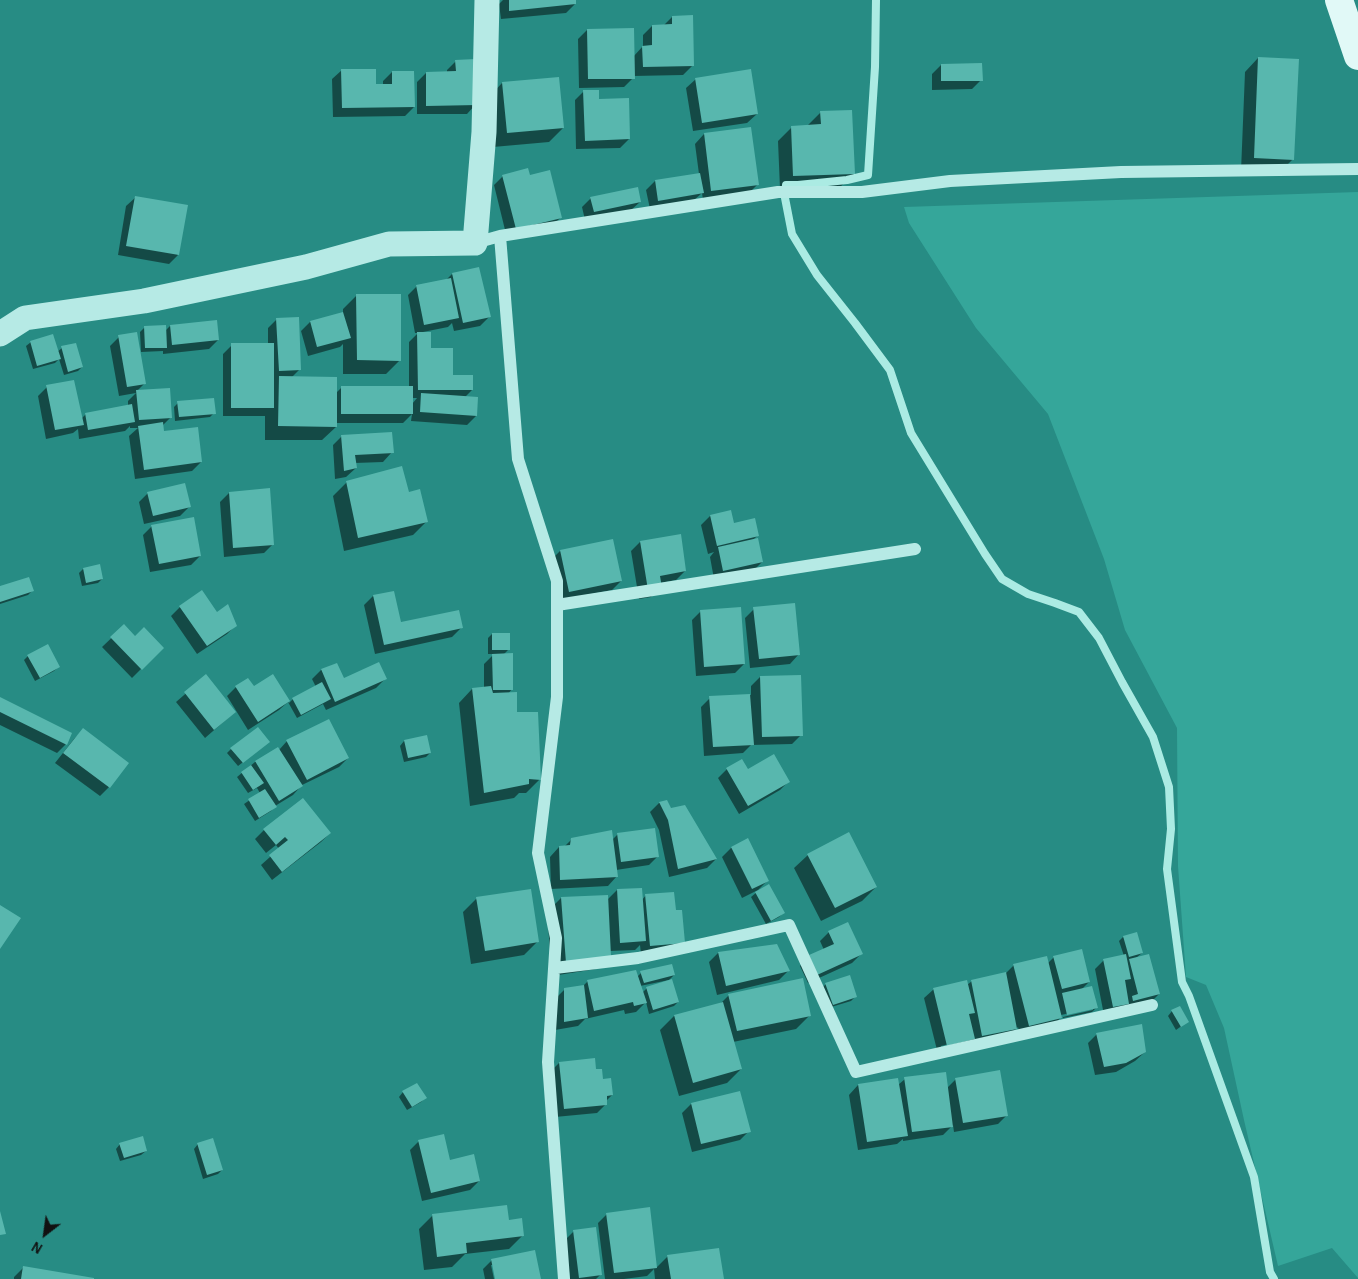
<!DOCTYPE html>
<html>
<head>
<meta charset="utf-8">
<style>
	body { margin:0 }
	#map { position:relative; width:1358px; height:1279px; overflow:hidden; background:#278c84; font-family:"Alegreya Sans",sans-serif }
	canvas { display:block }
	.north { position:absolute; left:20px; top:1209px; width:50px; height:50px; -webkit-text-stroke:4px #278c84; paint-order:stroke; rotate:210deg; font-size:14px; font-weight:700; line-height:20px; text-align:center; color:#111 }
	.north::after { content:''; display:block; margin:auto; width:18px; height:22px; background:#111; clip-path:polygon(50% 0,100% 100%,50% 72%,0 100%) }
</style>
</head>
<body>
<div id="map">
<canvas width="1358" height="1279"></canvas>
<div class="north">N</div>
</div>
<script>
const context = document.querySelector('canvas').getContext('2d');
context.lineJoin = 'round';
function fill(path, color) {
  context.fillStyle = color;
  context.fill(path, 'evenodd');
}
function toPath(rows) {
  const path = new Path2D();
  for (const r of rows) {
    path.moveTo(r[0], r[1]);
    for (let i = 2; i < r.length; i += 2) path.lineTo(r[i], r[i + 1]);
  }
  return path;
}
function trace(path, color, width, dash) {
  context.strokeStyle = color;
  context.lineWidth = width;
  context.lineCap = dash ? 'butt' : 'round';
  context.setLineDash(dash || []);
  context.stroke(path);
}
const green = toPath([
	[1358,192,1358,1278,1332,1248,1278,1266,1244,1120,1224,1028,1206,985,1186,977,1178,866,1177,728,1125,630,1104,559,1048,414,976,328,909,223,904,207]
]);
const shadow = toPath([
	[503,0,575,0,575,4,566,13,501,19,499,4],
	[672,17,692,66,683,75,633,76,633,78,624,87,579,88,578,39,587,30,633,57,643,46,643,35,652,26,663,26],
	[1258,58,1293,159,1279,173,1241,171,1245,72],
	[456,61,476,104,467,114,417,114,417,82,426,73,447,73,447,70],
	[941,65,981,80,972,89,932,90,932,74],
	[342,70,375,86,383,85,383,81,392,72,414,107,405,116,333,117,332,79],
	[696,79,757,114,747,123,693,131,686,88],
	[502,83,563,128,549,142,493,147,489,97],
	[584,91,598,101,629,139,620,148,576,149,575,100],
	[821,112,854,174,840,187,780,189,778,141,792,127,807,126],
	[704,134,758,184,749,193,703,200,702,193,693,201,650,209,646,190,655,181,699,174,695,144],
	[503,176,529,177,561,217,552,226,507,238,494,185],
	[136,197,178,255,169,264,118,255,126,206],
	[591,198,640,202,630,211,585,220,582,207],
	[452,274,489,317,480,326,454,331,452,323,448,327,423,332,430,350,452,376,472,390,465,397,476,416,467,425,411,421,412,414,403,423,336,423,336,427,322,440,265,440,265,416,223,416,223,354,232,345,268,345,268,328,277,319,300,369,292,377,336,393,342,387,409,387,409,342,418,333,415,333,408,295,417,286,446,280],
	[412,398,417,398,412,404],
	[357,295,400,360,386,374,343,374,343,344,340,347,308,356,301,331,310,322,343,313,343,309],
	[170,326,218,340,209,349,163,354,163,351,141,352,140,332,144,328,165,331],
	[119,337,145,383,137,391,171,417,162,426,163,433,201,462,192,471,135,479,129,436,138,428,130,428,130,426,125,431,79,439,78,429,73,433,46,439,38,396,47,387,81,419,86,414,128,406,128,401,136,393,119,396,110,346],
	[31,342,57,352,62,348,82,367,78,371,64,375,59,359,55,363,33,369,26,346],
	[178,403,214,413,210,417,175,421,174,407],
	[342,436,392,452,383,462,355,463,356,468,346,477,335,479,333,445],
	[347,482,408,493,427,521,413,535,344,551,333,496],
	[148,493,189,507,180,516,144,524,139,502],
	[229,493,273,544,264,553,224,557,220,502],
	[710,516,733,524,757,536,752,541,762,562,753,571,714,579,710,557,714,552,708,554,701,525],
	[152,526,200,556,191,565,150,572,143,535],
	[640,542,685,571,676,580,660,583,651,597,639,599,631,551],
	[560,551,621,581,612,590,560,600,551,560],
	[83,569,102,579,98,583,82,586,79,573],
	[0,587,32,591,28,595,0,604],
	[373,596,400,623,461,628,452,637,375,654,364,605],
	[180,607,217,613,236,625,227,634,197,654,171,616],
	[754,609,799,654,790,664,750,668,745,618],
	[701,611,744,664,735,673,696,676,692,620],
	[124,626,135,638,162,648,132,678,102,647],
	[492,634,508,650,503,655,512,689,508,694,540,779,526,793,519,793,514,798,470,806,459,703,472,689,484,688,484,664,494,654,488,654,488,638],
	[28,656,58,667,54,671,35,681,24,660],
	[336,664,343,679,385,679,376,688,326,710,323,704,297,718,288,702,279,710,248,730,227,696,236,687,254,688,273,676,289,703,293,699,316,687,312,679,321,670],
	[206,676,235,712,205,738,176,702],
	[760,677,801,735,792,744,751,745,743,753,704,756,701,707,710,698,751,695,751,686],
	[0,698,66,744,57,753,0,725],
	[83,730,127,763,109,787,100,796,55,763,74,739],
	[287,741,348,758,339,767,302,785,293,795,275,806,271,811,255,821,244,804,260,793,257,788,248,793,237,777,255,762,278,749,279,750],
	[404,741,430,753,426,757,404,762,400,746],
	[264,746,238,766,227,753,231,749],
	[727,769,747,770,789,781,780,790,739,814,718,778],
	[666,802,670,810,716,859,707,868,669,877,659,830,650,812,659,803],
	[264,830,330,833,321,842,272,880,261,865,279,849,276,845,266,853,255,839],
	[618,834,658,856,649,865,616,870,617,876,608,886,551,889,550,857,559,847,564,847,572,839,612,840],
	[748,840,768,880,758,890,742,898,722,857,731,848],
	[808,855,876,887,862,901,821,921,794,868],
	[617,890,642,900,646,895,675,912,683,942,641,954,640,945,635,950,610,951,596,969,552,976,547,912,561,898,607,900],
	[757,892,783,913,779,917,766,924,751,897],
	[476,899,538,941,524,955,471,964,463,912],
	[829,932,861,954,852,963,808,983,800,966,809,956,824,950,820,941],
	[1123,937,1142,953,1136,958,1159,994,1150,1003,1104,1015,1095,969,1104,960,1124,956,1119,941],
	[776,945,788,971,779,980,717,995,709,962,718,953],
	[1054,957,1089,982,1081,990,1096,1008,1092,1012,1063,1018,1063,1017,1093,1010,1093,1008,1061,1015,1061,1017,1052,1027,1020,1035,1018,1027,1007,1038,938,1054,924,998,934,989,967,985,972,981,1005,974,1014,965,1047,964],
	[965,1040,941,1048,941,1046],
	[641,973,674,975,669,980,640,986,642,993,647,988,678,1002,674,1006,649,1014,646,1002,636,1012,625,1014,624,1010,585,1019,578,1026,555,1030,556,998,565,989,582,987,588,981,637,977],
	[826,984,855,997,851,1001,828,1008,822,988],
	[729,995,810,1015,796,1029,733,1042,741,1069,727,1083,679,1096,660,1030,674,1016,720,1004],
	[1172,1011,1187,1022,1176,1030,1168,1016],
	[1097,1034,1145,1052,1135,1061,1116,1072,1095,1075,1088,1043],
	[559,1063,602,1080,612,1095,606,1101,606,1104,597,1113,555,1117,550,1072],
	[905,1079,947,1088,956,1079,1007,1115,998,1124,954,1132,953,1125,943,1135,903,1141,903,1139,897,1144,858,1150,849,1095,858,1085,898,1085],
	[403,1092,425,1098,421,1102,407,1110,399,1097],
	[691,1104,749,1131,740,1140,692,1152,682,1113],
	[419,1141,479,1181,470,1190,422,1201,410,1150],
	[120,1144,146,1151,141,1155,120,1161,116,1149],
	[198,1144,222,1170,218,1174,203,1179,194,1149],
	[607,1214,656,1268,668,1256,722,1279,655,1279,654,1269,647,1276,624,1279,605,1279,598,1223],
	[433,1215,508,1221,523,1235,509,1249,465,1254,452,1267,424,1270,419,1229],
	[574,1231,601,1274,596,1279,570,1279,565,1240],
	[492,1260,540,1279,497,1279,494,1265,491,1265,494,1279,485,1279,483,1269],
	[23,1268,92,1279,14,1279,14,1277]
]);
const stream = toPath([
	[876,0,875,67,868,175,847,180,798,185,786,185,785,198,792,234,817,275,855,323,890,370,911,433,985,554,1002,579,1028,594,1055,603,1079,612,1099,638,1122,682,1153,737,1169,787,1171,829,1167,869,1182,982,1189,996,1254,1177,1270,1272,1274,1279]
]);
const building = toPath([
	[509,0,576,0,576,4,509,11],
	[693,15,694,66,643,67,642,46,652,45,652,25,672,24,672,16],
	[634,28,635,79,588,79,587,29],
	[1258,57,1299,59,1294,160,1254,158],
	[476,59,477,105,426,106,426,72,456,71,455,60],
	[982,63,983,81,941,81,941,64],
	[341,69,376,69,376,84,392,84,392,71,414,71,415,107,342,108],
	[751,69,758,114,702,123,695,78],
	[559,77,564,128,507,133,502,82],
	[583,90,599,90,599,99,629,98,630,139,585,141],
	[852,110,855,174,793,176,791,126,821,124,820,111],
	[751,127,759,185,711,191,704,133],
	[528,168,530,175,550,170,562,218,516,229,502,175],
	[700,173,704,193,658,201,655,180],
	[638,187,641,202,594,212,590,197],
	[135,196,188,205,179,255,126,246],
	[479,267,491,317,463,323,452,273],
	[451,278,459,318,424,325,416,285],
	[356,294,401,294,401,361,357,360],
	[343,312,351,338,317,347,310,321],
	[299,317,301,370,279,371,276,318],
	[217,320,219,340,172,345,170,325],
	[166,325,167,348,145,348,144,326],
	[137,332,146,384,127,387,118,335],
	[417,332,431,332,431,348,453,348,453,375,473,375,473,390,418,390],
	[53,334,61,359,37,366,30,341],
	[76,343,83,367,68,372,61,346],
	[231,343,274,343,274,408,231,408],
	[279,376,337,377,337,427,278,426],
	[74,380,84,425,55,430,46,385],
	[341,386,413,386,413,414,341,414],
	[170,388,172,418,139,420,136,390],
	[421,393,478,397,477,416,420,412],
	[214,398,216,414,179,417,177,401],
	[132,404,135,422,88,430,85,413],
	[163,422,164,431,198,427,202,462,144,470,138,426],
	[392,432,394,453,355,455,357,468,344,471,341,435],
	[402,466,409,492,420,489,428,522,358,538,346,481],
	[185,483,191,507,153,516,147,492],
	[270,488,274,545,233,548,229,492],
	[731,510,734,523,755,518,759,536,717,546,710,515],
	[194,517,201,556,159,564,151,525],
	[681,534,686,571,660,576,662,588,648,590,640,541],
	[758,538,763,562,723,571,718,547],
	[613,539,622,581,569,592,560,550],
	[100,564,103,579,86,583,83,568],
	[29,577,34,591,0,602,0,586],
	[202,590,217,612,228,604,237,626,207,646,179,606],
	[394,591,401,622,459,610,463,628,384,645,373,595],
	[795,603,800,655,759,659,753,607],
	[741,607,745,664,704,667,700,610],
	[124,624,135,636,144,627,164,648,142,670,110,637],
	[492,633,510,633,510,650,492,650],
	[48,644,60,667,40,678,27,655],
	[513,653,513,690,493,690,492,654],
	[379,662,387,679,335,702,321,669,337,663,344,678],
	[206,674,236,712,214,730,184,692],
	[273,674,290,701,258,722,235,686,248,678,254,686],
	[801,675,803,736,762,737,760,676],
	[322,682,331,699,301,715,292,698],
	[491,686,493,693,517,692,517,712,538,712,541,780,529,779,529,784,484,793,472,688],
	[750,694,754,745,713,747,709,696],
	[0,697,72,733,67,745,0,712],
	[329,719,349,758,307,780,286,740],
	[258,727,270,742,243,763,230,748],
	[83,728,129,763,110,788,63,753],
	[427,735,431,753,408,758,404,740],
	[278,747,303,786,279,801,255,761],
	[774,754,790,782,748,806,726,768,742,759,748,769],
	[251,765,264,783,253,790,241,772],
	[265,789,277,807,259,818,248,799],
	[303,798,331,833,282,872,269,855,288,840,285,837,276,845,263,829],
	[667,800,671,808,685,805,717,859,678,869,668,820,659,802],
	[655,828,659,857,621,862,617,833],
	[612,830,618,877,560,880,559,846,570,845,571,838],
	[849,832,877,887,835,908,807,854],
	[748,838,769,881,752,889,731,847],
	[769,884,785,913,771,921,755,892],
	[642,888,646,941,620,943,617,889],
	[531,889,539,942,485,951,476,897],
	[674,892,676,910,682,910,685,943,650,946,645,894],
	[608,895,611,956,566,963,561,897],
	[0,905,21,918,0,949],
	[848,922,863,954,817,975,809,955,834,944,828,931],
	[1137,932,1143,953,1129,957,1123,936],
	[777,944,790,971,726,986,718,952],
	[1082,949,1090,982,1062,989,1053,956],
	[1126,954,1131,979,1125,980,1129,1004,1113,1007,1103,959],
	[1149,954,1160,994,1133,1001,1132,996,1138,994,1129,959],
	[1047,956,1062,1018,1029,1026,1013,964],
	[672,964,675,975,644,983,640,971],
	[636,970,647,1003,634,1006,633,1002,594,1011,587,980],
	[1006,972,1017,1029,982,1036,971,980],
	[850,975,857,997,833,1005,825,983],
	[803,978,811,1016,737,1031,728,994],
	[672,979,679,1002,653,1010,646,987],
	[967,980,975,1013,969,1014,975,1039,947,1046,933,988],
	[584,985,588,1018,564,1022,564,988],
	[1092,986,1098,1008,1067,1015,1062,993],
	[723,1002,742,1069,693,1083,674,1015],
	[1180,1006,1189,1022,1181,1027,1171,1010],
	[1142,1024,1146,1052,1126,1063,1104,1067,1096,1033],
	[595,1058,596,1069,602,1069,603,1079,611,1078,613,1095,607,1096,607,1105,564,1109,559,1062],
	[1000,1070,1008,1116,963,1123,955,1078],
	[946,1072,953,1127,912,1132,904,1077],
	[898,1078,908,1136,867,1142,858,1084],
	[417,1083,427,1098,412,1107,402,1091],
	[740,1091,751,1132,701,1144,691,1103],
	[444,1134,450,1160,474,1154,480,1181,431,1193,418,1140],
	[143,1136,147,1151,124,1158,119,1143],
	[213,1138,223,1170,207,1175,197,1143],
	[507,1205,509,1220,522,1218,524,1236,466,1243,467,1253,437,1257,432,1214],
	[650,1207,657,1268,614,1273,606,1213],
	[0,1211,6,1234,0,1235],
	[596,1227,602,1275,579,1278,573,1230],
	[719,1248,724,1279,671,1279,667,1255],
	[535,1250,541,1279,495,1279,491,1259],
	[23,1266,94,1278,94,1279,21,1279]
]);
const lane = toPath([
	[500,236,518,459,557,581,557,697,538,853,556,938,548,1062,564,1279],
	[475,243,500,236,778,192,862,192,950,181,1121,172,1358,169],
	[557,605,915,549],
	[555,968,638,958,789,925,856,1072,1152,1005]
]);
const street = toPath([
	[0,334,25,318,144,301,306,267,389,244,475,243,484,132,487,0]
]);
const secondary = toPath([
	[1339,0,1358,56]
]);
fill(green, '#35a69a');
fill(shadow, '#0007');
trace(stream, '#abebe3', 8);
fill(building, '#58b7ae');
trace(lane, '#b6eae5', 12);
trace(street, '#b6eae5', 25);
trace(secondary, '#e1f9f7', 28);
</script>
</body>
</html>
